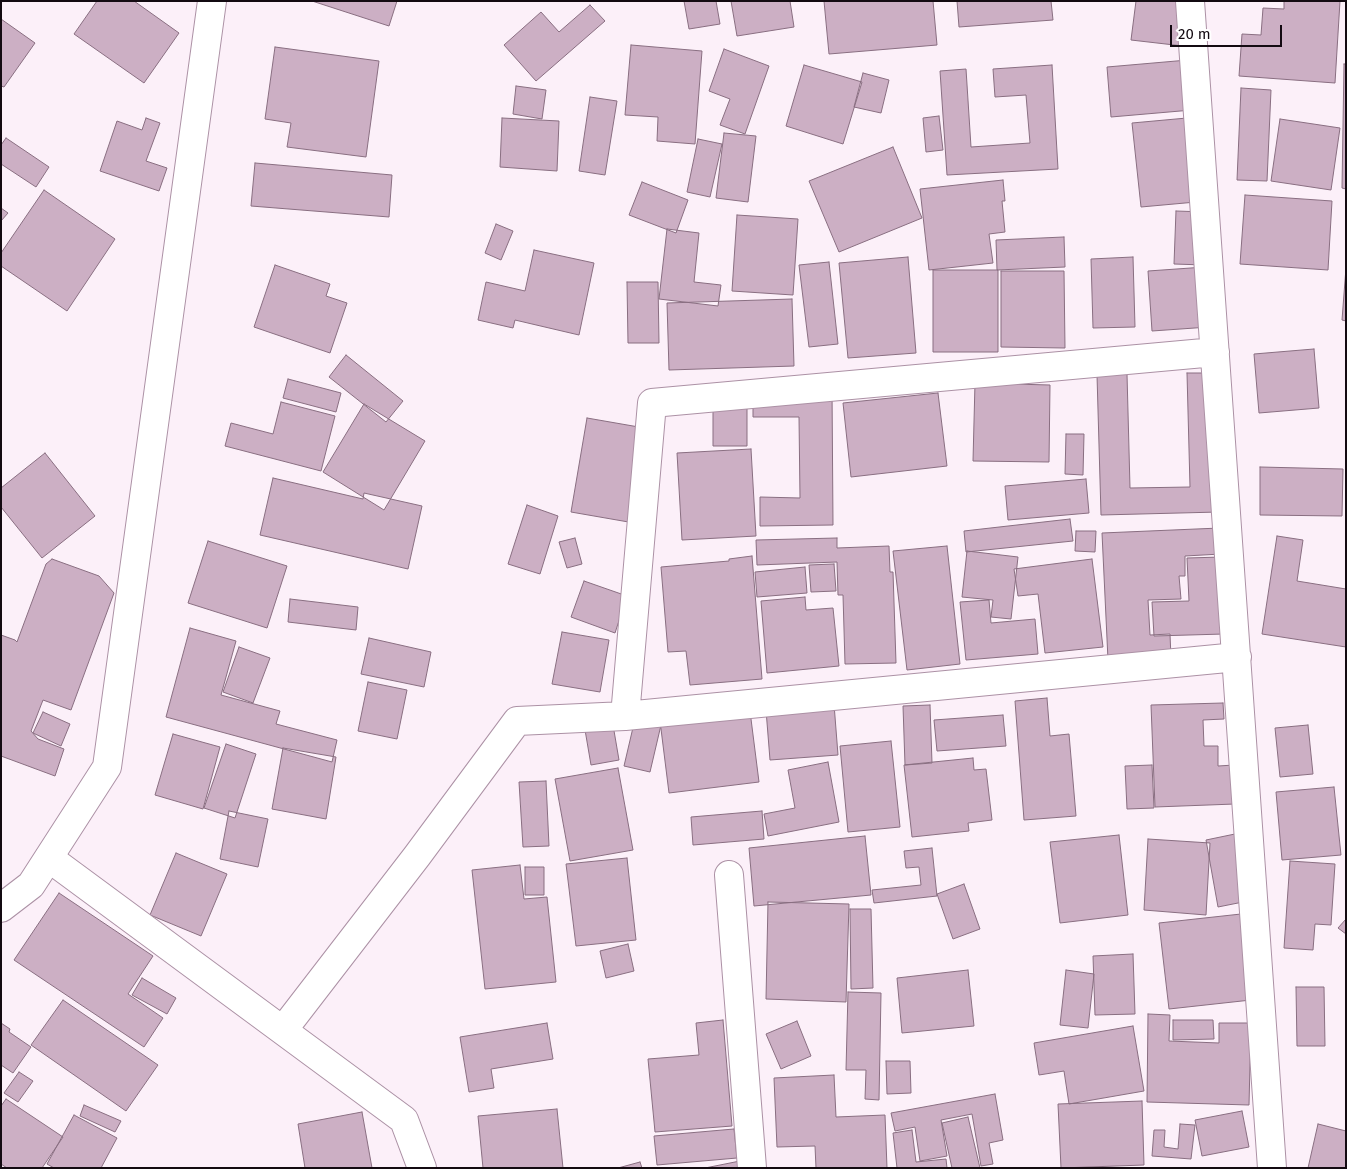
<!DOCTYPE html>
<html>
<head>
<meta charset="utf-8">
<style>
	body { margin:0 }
	#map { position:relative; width:1347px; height:1169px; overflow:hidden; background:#fcf0f9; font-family:"Fira Sans",sans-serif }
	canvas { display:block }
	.frame { position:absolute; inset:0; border:2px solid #130a11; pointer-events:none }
	.scale { position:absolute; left:1170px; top:25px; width:112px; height:22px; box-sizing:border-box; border:2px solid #130a11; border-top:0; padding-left:6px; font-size:15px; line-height:18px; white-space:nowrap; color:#130a11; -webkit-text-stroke:4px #fff; paint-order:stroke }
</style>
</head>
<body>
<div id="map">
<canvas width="1347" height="1169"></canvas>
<div class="frame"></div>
<div class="scale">20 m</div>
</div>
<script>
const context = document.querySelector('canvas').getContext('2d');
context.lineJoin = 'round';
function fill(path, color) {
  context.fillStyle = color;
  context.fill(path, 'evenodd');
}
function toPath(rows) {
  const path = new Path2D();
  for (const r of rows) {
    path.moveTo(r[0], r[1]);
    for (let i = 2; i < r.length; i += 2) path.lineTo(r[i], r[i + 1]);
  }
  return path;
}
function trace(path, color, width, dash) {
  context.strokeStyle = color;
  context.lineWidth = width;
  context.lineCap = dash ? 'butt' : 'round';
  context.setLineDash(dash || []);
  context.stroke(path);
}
const building = toPath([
	[97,1,134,1,179,33,144,83,74,34,97,1],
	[312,1,397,1,389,26,312,1],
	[684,1,716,1,720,24,689,29,684,1],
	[731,1,790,1,794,27,737,36,731,1],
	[824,1,933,1,937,45,829,54,824,1],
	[957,1,1051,1,1053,20,959,27,957,1],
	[1136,1,1189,1,1183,46,1131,40,1136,1],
	[1284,1,1340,1,1335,83,1239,76,1242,34,1261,35,1263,8,1284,9,1284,1],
	[590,5,605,21,536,81,504,45,541,12,559,32,590,5],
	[1,19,35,43,4,87,1,86,1,19],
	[631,45,702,51,695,144,657,141,658,117,625,115,631,45],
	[275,47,379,61,366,157,287,147,291,123,265,119,275,47],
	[724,49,769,66,745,134,720,125,730,99,709,91,724,49],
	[1188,60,1192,110,1111,117,1107,67,1188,60],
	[1344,64,1346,64,1346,189,1342,188,1344,64],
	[804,65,862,82,843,144,786,126,804,65],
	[1052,65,1058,169,947,175,940,71,966,69,971,147,1030,143,1026,95,995,97,993,69,1052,65],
	[863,73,889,80,881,113,854,107,863,73],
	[516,86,546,90,542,119,513,114,516,86],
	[1241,88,1271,90,1267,181,1237,180,1241,88],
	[590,97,617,101,605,175,579,171,590,97],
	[939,116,943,150,926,152,923,118,939,116],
	[1198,117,1207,201,1141,207,1132,123,1198,117],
	[146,118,160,123,146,161,167,168,159,191,100,171,117,121,142,130,146,118],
	[502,118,559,121,557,171,500,167,502,118],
	[1280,119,1340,128,1331,190,1271,181,1280,119],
	[724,133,756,136,748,202,716,198,724,133],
	[6,138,49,167,36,187,1,164,1,145,6,138],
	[698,139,722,144,710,197,687,192,698,139],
	[893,147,922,218,839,252,809,181,893,147],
	[255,163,392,175,389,217,251,206,255,163],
	[1003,180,1005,201,1002,201,1005,232,989,234,993,263,929,270,920,189,1003,180],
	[642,182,688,200,676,233,629,215,642,182],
	[44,190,115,239,67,311,1,266,1,253,44,190],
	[1245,195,1332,201,1328,270,1240,264,1245,195],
	[1,208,8,213,1,221,1,208],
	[1176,211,1206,212,1204,265,1174,264,1176,211],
	[737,215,798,219,793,295,732,291,737,215],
	[496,224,513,231,501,260,485,253,496,224],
	[667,229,699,233,694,282,721,285,718,306,659,299,667,229],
	[1064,237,1065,267,997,270,996,240,1064,237],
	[534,250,594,263,579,335,515,320,513,328,478,320,486,282,525,291,534,250],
	[908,257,916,353,848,358,839,263,908,257],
	[1133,257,1135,327,1093,328,1091,259,1133,257],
	[829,262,838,344,809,347,799,265,829,262],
	[275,265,330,284,326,296,347,303,330,353,254,327,275,265],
	[1205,267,1209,327,1152,331,1148,271,1205,267],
	[1346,268,1346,321,1342,320,1346,268],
	[933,270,998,270,998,352,933,352,933,270],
	[1001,271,1064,271,1065,348,1001,347,1001,271],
	[627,282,658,282,659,343,628,343,627,282],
	[792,299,794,366,669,370,667,303,792,299],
	[1314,349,1319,408,1259,413,1254,354,1314,349],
	[346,355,403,401,386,422,329,377,346,355],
	[1187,373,1215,373,1219,512,1101,515,1097,375,1127,374,1130,488,1190,487,1187,373],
	[288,379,341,393,336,412,283,398,288,379],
	[975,383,1050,385,1049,462,973,461,975,383],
	[713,389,747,390,747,446,713,446,713,389],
	[753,389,832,389,833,525,760,526,760,497,800,498,799,417,753,417,753,389],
	[938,393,947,466,851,477,843,403,938,393],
	[281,402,335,416,321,471,225,446,231,423,273,434,281,402],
	[364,404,425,441,384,510,323,472,364,404],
	[587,418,656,430,640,524,571,512,587,418],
	[1066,434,1084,434,1083,475,1065,474,1066,434],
	[751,449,756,536,682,540,677,453,751,449],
	[45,453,95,516,42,558,1,507,1,488,45,453],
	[1260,467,1343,469,1342,516,1260,515,1260,467],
	[273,478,363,499,364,493,422,506,408,569,260,535,273,478],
	[1086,479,1089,513,1008,520,1005,486,1086,479],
	[527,505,558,516,540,574,508,564,527,505],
	[1070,519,1073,541,966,552,964,531,1070,519],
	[1220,528,1221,554,1185,556,1185,576,1179,576,1181,599,1148,600,1150,635,1170,634,1171,658,1108,660,1102,533,1220,528],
	[1076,531,1096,531,1095,552,1075,551,1076,531],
	[1277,536,1303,540,1297,581,1346,589,1346,647,1262,634,1277,536],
	[575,538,582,564,567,568,559,542,575,538],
	[837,538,837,548,889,546,890,572,893,572,896,663,845,664,843,595,838,595,837,562,757,565,756,540,837,538],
	[208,541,287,566,267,628,188,603,208,541],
	[947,546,960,664,907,670,893,551,947,546],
	[967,551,1018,557,1011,619,991,617,993,600,962,597,967,551],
	[752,556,762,679,690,685,686,651,668,652,661,567,729,561,729,559,752,556],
	[1222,557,1224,634,1154,636,1152,602,1189,601,1187,558,1222,557],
	[52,559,99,576,114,593,71,710,43,700,31,731,38,739,64,749,55,776,1,756,1,635,15,640,17,642,46,564,52,559],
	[1092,559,1103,647,1045,653,1038,594,1018,596,1014,569,1092,559],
	[834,564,836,591,811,592,809,565,834,564],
	[805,567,807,593,757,597,755,572,805,567],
	[584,581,627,596,615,633,571,617,584,581],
	[805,597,806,610,833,608,839,666,767,673,761,601,805,597],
	[290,599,358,607,356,630,288,622,290,599],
	[989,600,991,623,1035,619,1038,654,966,660,960,602,989,600],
	[190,628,236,641,221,695,280,711,276,724,337,740,332,762,166,717,190,628],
	[562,632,609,640,600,692,552,684,562,632],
	[369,638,431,652,424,687,361,674,369,638],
	[239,647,270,658,253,703,223,692,239,647],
	[368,682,407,690,397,739,358,731,368,682],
	[1047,698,1050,736,1069,734,1076,816,1024,820,1015,701,1047,698],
	[1223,703,1224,719,1203,720,1204,746,1218,746,1218,766,1234,765,1235,804,1155,807,1151,705,1223,703],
	[834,704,838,755,770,760,766,710,834,704],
	[930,705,932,763,905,765,903,706,930,705],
	[750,711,759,782,669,793,660,721,750,711],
	[43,712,70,724,61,746,33,733,43,712],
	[1003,715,1006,746,937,751,934,720,1003,715],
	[612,719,619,760,591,765,584,724,612,719],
	[635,719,661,725,650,772,624,766,635,719],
	[1308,725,1313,774,1280,777,1275,728,1308,725],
	[173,734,220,747,203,809,155,795,173,734],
	[891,741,900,827,848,832,840,746,891,741],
	[226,744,256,754,235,818,204,808,226,744],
	[283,748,336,757,326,819,272,809,283,748],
	[973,758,974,770,986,769,992,820,968,823,969,831,912,837,904,765,973,758],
	[828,762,839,822,768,836,764,814,795,808,788,770,828,762],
	[1152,765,1154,808,1127,809,1125,766,1152,765],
	[618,768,633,850,570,861,555,779,618,768],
	[546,781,549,846,523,847,519,782,546,781],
	[1334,787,1341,855,1282,860,1276,792,1334,787],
	[229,811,268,819,258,867,220,859,229,811],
	[762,811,764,839,693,845,691,817,762,811],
	[1235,834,1248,901,1218,907,1206,840,1235,834],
	[1119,835,1128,915,1060,923,1050,842,1119,835],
	[865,836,871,895,754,906,749,848,865,836],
	[1148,839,1210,843,1206,915,1144,910,1148,839],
	[932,848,937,896,874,903,872,890,921,885,919,867,906,868,904,851,932,848],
	[176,853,227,874,201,936,150,915,176,853],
	[627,858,636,940,576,946,566,864,627,858],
	[1290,861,1335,864,1331,925,1315,924,1313,950,1284,948,1290,861],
	[520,865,524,899,547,897,556,982,485,989,472,870,520,865],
	[525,867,544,867,544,895,525,895,525,867],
	[964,884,980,929,953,939,937,894,964,884],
	[59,893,153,956,128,994,163,1018,144,1047,14,960,59,893],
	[768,902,849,904,846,1002,766,999,768,902],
	[850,909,871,909,873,988,851,989,850,909],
	[1241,914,1251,1000,1169,1009,1159,923,1241,914],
	[1346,919,1346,934,1338,928,1346,919],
	[628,944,634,971,606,978,600,951,628,944],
	[1133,954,1135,1014,1095,1015,1093,956,1133,954],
	[968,970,974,1026,902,1033,897,978,968,970],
	[1066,970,1094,974,1088,1028,1060,1025,1066,970],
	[142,978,176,998,167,1014,132,995,142,978],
	[1296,987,1324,987,1325,1046,1297,1046,1296,987],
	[848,992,881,993,879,1100,865,1099,866,1070,846,1070,848,992],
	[63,1000,158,1065,126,1111,31,1045,63,1000],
	[1148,1014,1170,1015,1169,1041,1219,1043,1219,1023,1251,1023,1249,1105,1147,1102,1148,1014],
	[723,1020,732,1126,655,1132,648,1059,699,1055,696,1023,723,1020],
	[1173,1020,1213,1020,1214,1039,1173,1040,1173,1020],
	[797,1021,811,1056,781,1069,766,1034,797,1021],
	[1,1023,10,1029,9,1032,31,1047,13,1073,1,1065,1,1023],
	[547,1023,553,1059,491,1069,494,1088,469,1092,460,1037,547,1023],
	[1133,1026,1144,1091,1069,1104,1064,1071,1039,1075,1034,1043,1133,1026],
	[886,1061,910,1061,911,1093,887,1094,886,1061],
	[19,1072,33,1081,18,1102,4,1093,19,1072],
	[834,1075,836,1117,885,1115,887,1168,816,1168,815,1146,777,1147,774,1078,834,1075],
	[995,1094,1003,1140,989,1143,993,1164,981,1166,972,1114,941,1120,947,1156,920,1161,915,1127,895,1131,891,1113,995,1094],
	[6,1099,63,1137,42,1168,7,1168,1,1164,1,1106,6,1099],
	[1142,1101,1144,1165,1061,1168,1058,1104,1142,1101],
	[84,1105,121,1121,115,1132,80,1116,84,1105],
	[557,1109,563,1168,483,1168,478,1116,557,1109],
	[1242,1111,1249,1147,1202,1156,1195,1120,1242,1111],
	[362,1112,372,1168,305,1168,298,1124,362,1112],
	[74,1115,117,1138,101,1168,54,1168,47,1164,74,1115],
	[968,1117,980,1168,952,1168,942,1123,968,1117],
	[1180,1124,1195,1125,1191,1159,1152,1156,1154,1130,1165,1130,1164,1147,1178,1149,1180,1124],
	[1318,1124,1346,1131,1346,1168,1308,1168,1318,1124],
	[734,1129,737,1158,657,1165,654,1136,734,1129],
	[912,1130,916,1162,946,1159,947,1168,897,1168,893,1133,912,1130],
	[740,1161,741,1168,705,1168,740,1161],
	[640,1162,642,1168,618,1168,640,1162]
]);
const street = toPath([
	[1190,1,1272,1168],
	[625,716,652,403,1215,352],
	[49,858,404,1120,422,1168],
	[729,875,752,1168],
	[283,1030,417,856,517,721,625,716,1237,657]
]);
const secondary = toPath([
	[1,908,31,885,107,767,212,1]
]);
fill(building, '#ccafc4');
trace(building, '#896e81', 1);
trace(street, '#ac91a5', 30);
trace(secondary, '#ac91a5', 30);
trace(street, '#fff', 28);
trace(secondary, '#fff', 28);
</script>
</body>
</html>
